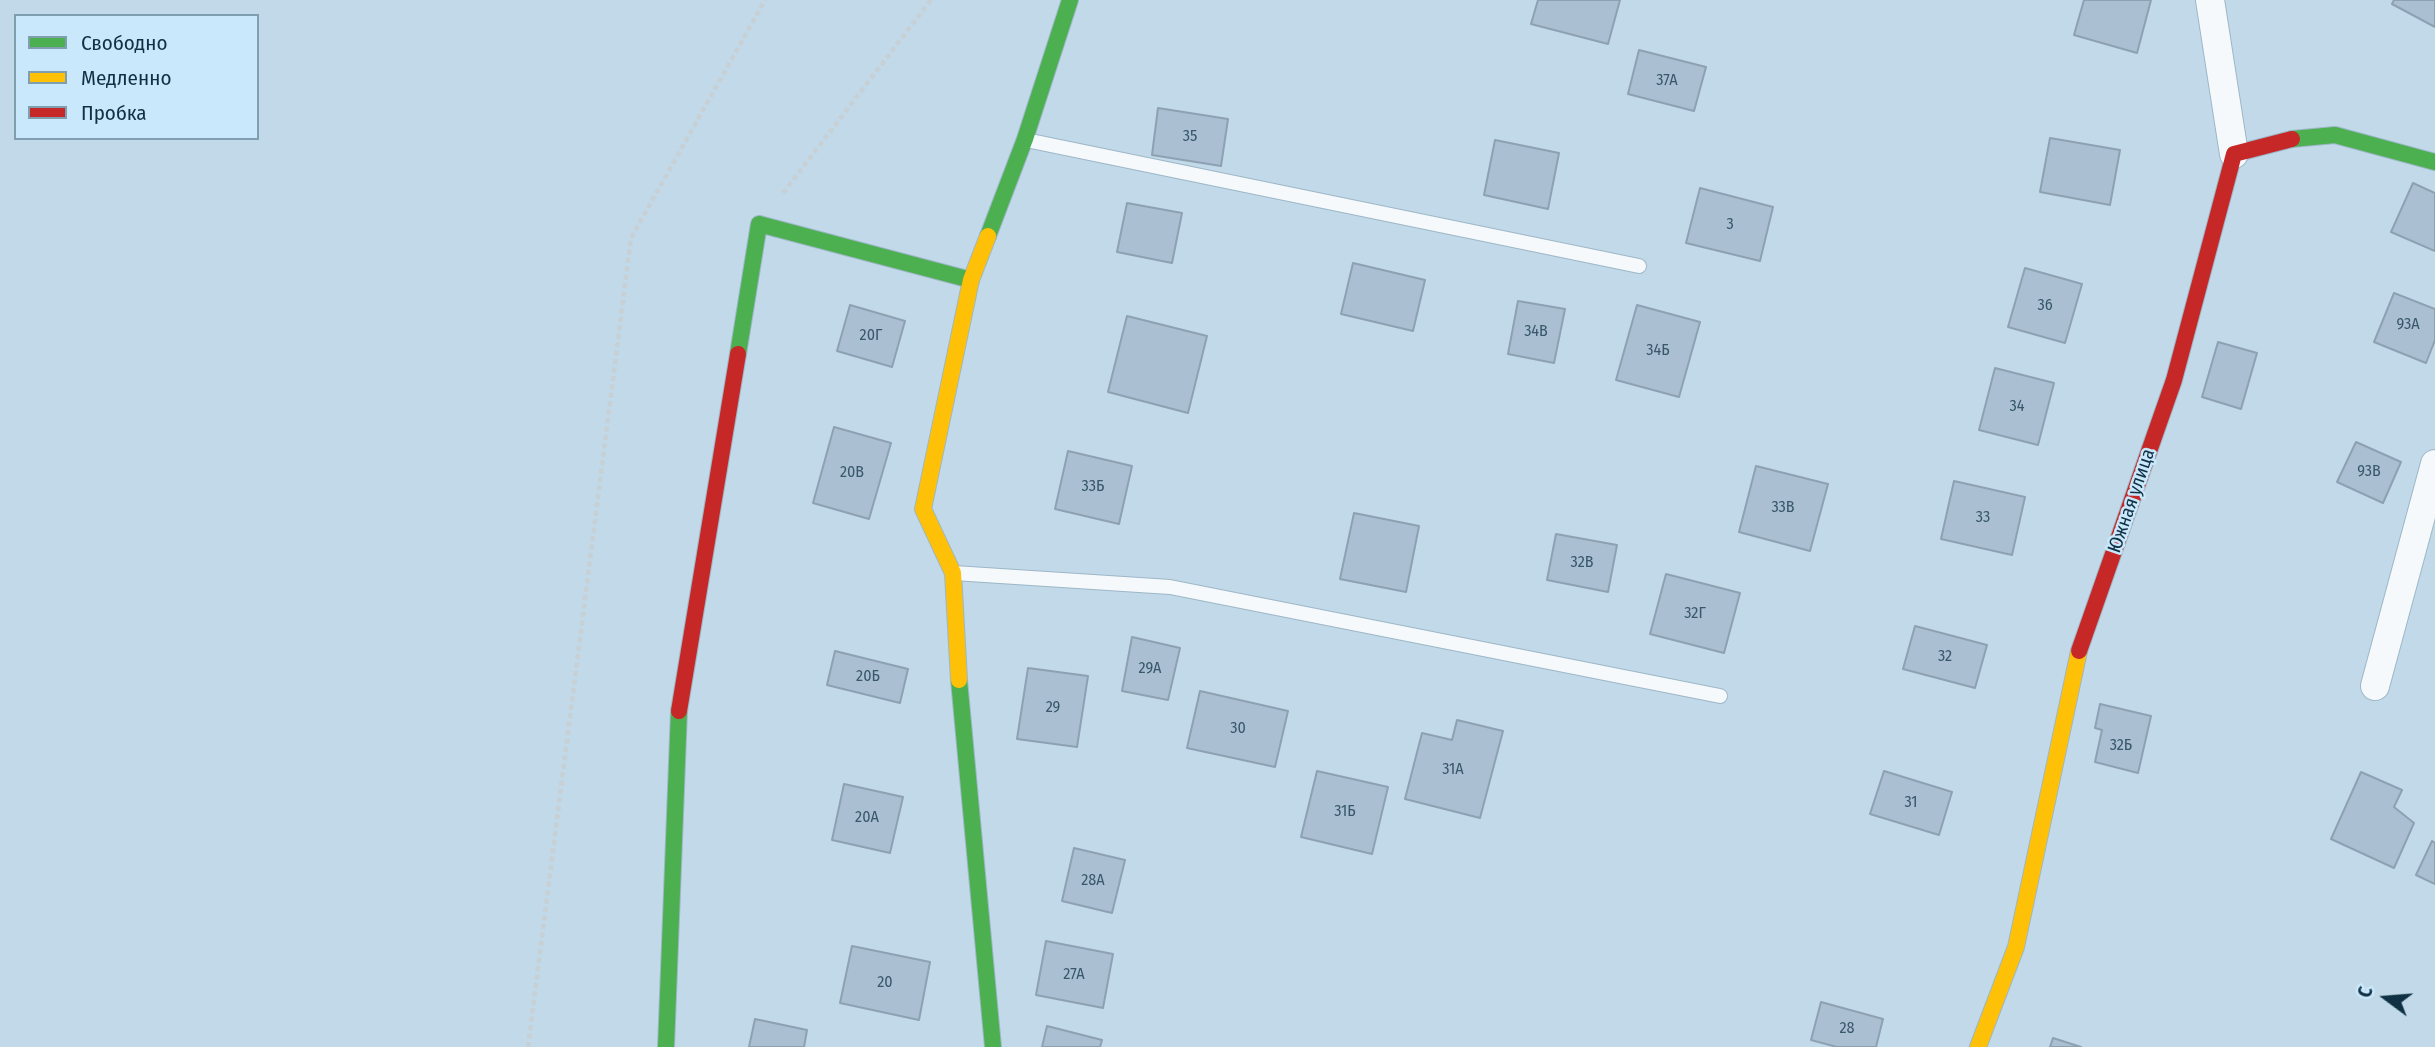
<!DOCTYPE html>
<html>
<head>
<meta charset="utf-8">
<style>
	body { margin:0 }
	#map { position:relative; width:2435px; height:1047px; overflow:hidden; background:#c1d9e8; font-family:"Fira Sans Condensed",sans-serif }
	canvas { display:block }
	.legend { position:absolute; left:14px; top:14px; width:245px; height:126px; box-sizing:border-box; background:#cae8fb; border:2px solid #7f9fb1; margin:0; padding:9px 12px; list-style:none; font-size:21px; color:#0f3143 }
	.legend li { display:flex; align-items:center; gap:14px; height:35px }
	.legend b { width:35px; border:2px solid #7f9fb1 }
	.north { position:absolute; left:2351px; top:963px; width:70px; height:70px; -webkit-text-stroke:5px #cae8fb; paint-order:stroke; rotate:286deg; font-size:19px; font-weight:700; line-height:28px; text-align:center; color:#0f3143 }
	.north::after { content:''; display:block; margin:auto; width:24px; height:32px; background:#0f3143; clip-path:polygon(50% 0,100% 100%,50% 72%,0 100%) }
</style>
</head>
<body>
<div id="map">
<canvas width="2435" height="1047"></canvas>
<ul class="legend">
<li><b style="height:9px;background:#4caf50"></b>Свободно</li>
<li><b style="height:9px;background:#ffc107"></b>Медленно</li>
<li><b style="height:9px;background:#c62828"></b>Пробка</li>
</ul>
<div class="north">С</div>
</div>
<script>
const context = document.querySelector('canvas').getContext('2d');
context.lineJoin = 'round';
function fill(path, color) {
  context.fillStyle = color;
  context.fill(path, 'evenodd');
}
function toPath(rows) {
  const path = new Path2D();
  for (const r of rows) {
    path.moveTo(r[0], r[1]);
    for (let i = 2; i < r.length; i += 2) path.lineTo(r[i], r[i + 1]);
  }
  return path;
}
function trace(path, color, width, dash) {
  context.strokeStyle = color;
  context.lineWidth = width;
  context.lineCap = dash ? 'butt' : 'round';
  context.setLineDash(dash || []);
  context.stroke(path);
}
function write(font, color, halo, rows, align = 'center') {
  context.font = font + ' "Fira Sans Condensed",sans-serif';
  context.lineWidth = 5;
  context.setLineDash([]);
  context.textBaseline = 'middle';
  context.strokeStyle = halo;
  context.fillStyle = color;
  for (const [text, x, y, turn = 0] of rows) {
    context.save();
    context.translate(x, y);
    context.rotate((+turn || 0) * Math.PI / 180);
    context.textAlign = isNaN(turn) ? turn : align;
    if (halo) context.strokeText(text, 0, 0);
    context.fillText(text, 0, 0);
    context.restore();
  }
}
const building = toPath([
	[1538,0,1620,0,1608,44,1531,24,1538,0],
	[2084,0,2151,0,2137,53,2074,35,2084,0],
	[2394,0,2435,0,2435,27,2392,4,2394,0],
	[1639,50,1706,67,1694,111,1628,94,1639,50],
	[1158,108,1228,119,1221,166,1152,155,1158,108],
	[2050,138,2120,150,2110,205,2040,192,2050,138],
	[1495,140,1559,153,1548,209,1484,195,1495,140],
	[2413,183,2435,193,2435,251,2391,232,2413,183],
	[1700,188,1773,207,1760,261,1686,243,1700,188],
	[1127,203,1182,213,1172,263,1117,252,1127,203],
	[1353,263,1425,280,1413,331,1341,314,1353,263],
	[2025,268,2082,284,2065,343,2008,327,2025,268],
	[2394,293,2435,309,2435,340,2426,363,2374,342,2394,293],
	[1518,301,1565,309,1554,363,1508,354,1518,301],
	[850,305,905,321,892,367,837,351,850,305],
	[1637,305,1700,322,1679,397,1616,380,1637,305],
	[1127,316,1207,336,1188,413,1108,392,1127,316],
	[2218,342,2257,353,2241,409,2202,397,2218,342],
	[1995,368,2054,383,2038,445,1979,430,1995,368],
	[834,427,891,443,869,519,813,503,834,427],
	[2356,442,2401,462,2383,503,2337,482,2356,442],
	[1068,451,1132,466,1119,524,1055,509,1068,451],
	[1756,466,1828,484,1810,551,1739,532,1756,466],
	[1954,481,2025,497,2012,555,1941,539,1954,481],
	[1354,513,1419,526,1406,592,1340,579,1354,513],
	[1556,534,1617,545,1608,592,1547,580,1556,534],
	[1666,574,1740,593,1724,653,1650,634,1666,574],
	[1915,626,1987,645,1975,688,1903,669,1915,626],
	[1132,637,1180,648,1168,700,1122,691,1132,637],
	[835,651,908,669,900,703,827,685,835,651],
	[1028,668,1088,676,1077,747,1017,739,1028,668],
	[1200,691,1288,711,1275,767,1187,748,1200,691],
	[2100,704,2151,716,2138,773,2095,762,2102,730,2095,728,2100,704],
	[1457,720,1503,731,1480,818,1405,799,1422,733,1452,740,1457,720],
	[1317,771,1388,787,1372,854,1301,837,1317,771],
	[1884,771,1952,792,1939,835,1870,814,1884,771],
	[2361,772,2402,790,2394,807,2414,823,2394,868,2331,839,2361,772],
	[844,784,903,797,890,853,832,840,844,784],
	[2432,841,2435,843,2435,884,2416,875,2432,841],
	[1074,848,1125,860,1112,913,1062,901,1074,848],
	[1046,941,1113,954,1103,1008,1036,995,1046,941],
	[852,946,930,962,919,1020,840,1003,852,946],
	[1821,1002,1883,1019,1876,1047,1837,1047,1811,1040,1821,1002],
	[755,1019,807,1030,804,1047,749,1047,755,1019],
	[1047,1026,1102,1040,1100,1047,1042,1047,1047,1026],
	[2053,1038,2081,1047,2050,1047,2053,1038]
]);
const path = toPath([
	[783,193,931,0],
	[528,1047,631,238,765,0]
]);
const lane = toPath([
	[1026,140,1639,266],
	[954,573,1170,587,1720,696]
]);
const street = toPath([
	[2210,0,2234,154],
	[2375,686,2435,464]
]);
const fast = toPath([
	[2292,139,2335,135,2435,162],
	[988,236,1025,139,1070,0],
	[738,354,759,224,971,280],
	[959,680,993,1047],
	[666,1047,679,711]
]);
const slow = toPath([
	[959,680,953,573,923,509,971,280,988,236],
	[1978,1047,2016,947,2079,651]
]);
const jam = toPath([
	[2079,651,2174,380,2234,154,2292,139],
	[679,711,738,354]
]);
const numberNames = [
	["37А",1667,81],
	["35",1190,137],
	["3",1730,225],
	["36",2045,306],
	["93А",2408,325],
	["34В",1536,332],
	["20Г",871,336],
	["34Б",1658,351],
	["34",2017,407],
	["93В",2369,472],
	["20В",852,473],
	["33Б",1093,487],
	["33В",1783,508],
	["33",1983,518],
	["32В",1582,563],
	["32Г",1695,614],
	["32",1945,657],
	["29А",1150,669],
	["20Б",868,677],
	["29",1053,708],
	["30",1238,729],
	["32Б",2121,746],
	["31А",1453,770],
	["31",1911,803],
	["31Б",1345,812],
	["20А",867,818],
	["28А",1093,881],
	["27А",1074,975],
	["20",885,983],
	["28",1847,1029]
];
const streetNames = [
	["Южная улица",2132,501,-71]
];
fill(building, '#aac0d2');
trace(building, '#8ea1b3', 2);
trace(lane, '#9db7c7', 16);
trace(street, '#9db7c7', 30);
trace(fast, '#9db7c7', 18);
trace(slow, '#9db7c7', 18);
trace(jam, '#9db7c7', 18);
trace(path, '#c7d0d4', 4.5, [5, 3.5]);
trace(lane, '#f6f9fc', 14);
trace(street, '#f6f9fc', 28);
trace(fast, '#4caf50', 16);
trace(slow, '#ffc107', 16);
trace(jam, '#c62828', 16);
write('16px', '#39586a', null, numberNames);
write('19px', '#0f3143', '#cae8fb', streetNames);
</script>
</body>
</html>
